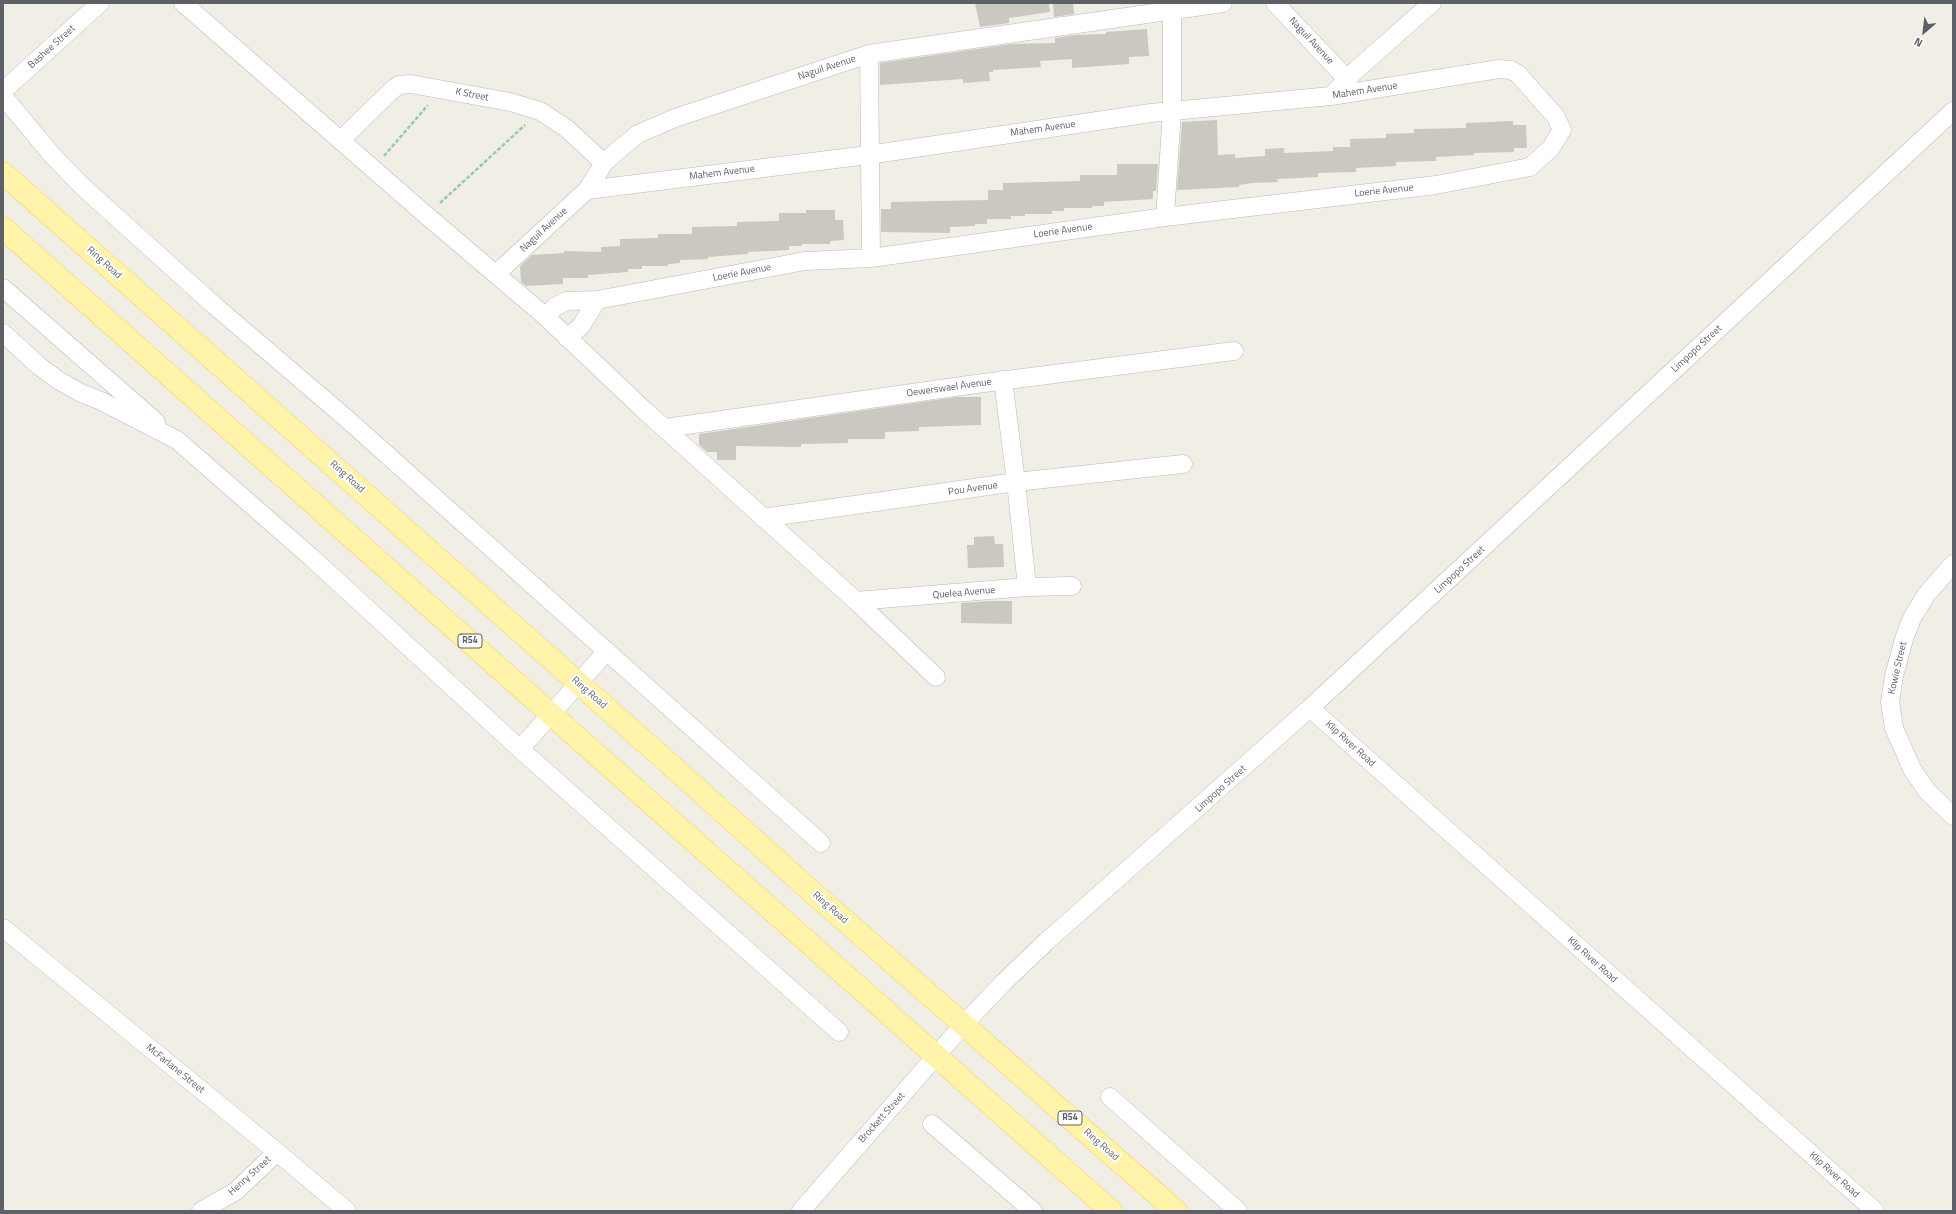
<!DOCTYPE html>
<html>
<head>
<meta charset="utf-8">
<style>
	body { margin:0 }
	#map { position:relative; width:1956px; height:1214px; overflow:hidden; background:#f0eee5; font-family:"Titillium Web",sans-serif }
	canvas { display:block }
	.frame { position:absolute; inset:0; border:4px solid #5d6066; pointer-events:none }
	.north { position:absolute; left:1904px; top:12px; width:40px; height:40px; -webkit-text-stroke:3px #fff; paint-order:stroke; rotate:208deg; font-size:11px; font-weight:700; line-height:16px; text-align:center; color:#5d6066 }
	.north::after { content:''; display:block; margin:auto; width:14px; height:18px; background:#5d6066; clip-path:polygon(50% 0,100% 100%,50% 72%,0 100%) }
</style>
</head>
<body>
<div id="map">
<canvas width="1956" height="1214"></canvas>
<div class="frame"></div>
<div class="north">N</div>
</div>
<script>
const context = document.querySelector('canvas').getContext('2d');
context.lineJoin = 'round';
function fill(path, color) {
  context.fillStyle = color;
  context.fill(path, 'evenodd');
}
function toPath(rows) {
  const path = new Path2D();
  for (const r of rows) {
    path.moveTo(r[0], r[1]);
    for (let i = 2; i < r.length; i += 2) path.lineTo(r[i], r[i + 1]);
  }
  return path;
}
function trace(path, color, width, dash) {
  context.strokeStyle = color;
  context.lineWidth = width;
  context.lineCap = dash ? 'butt' : 'round';
  context.setLineDash(dash || []);
  context.stroke(path);
}
function write(font, color, halo, rows, align = 'center') {
  context.font = font + ' "Titillium Web",sans-serif';
  context.lineWidth = 4;
  context.setLineDash([]);
  context.textBaseline = 'middle';
  context.strokeStyle = halo;
  context.fillStyle = color;
  for (const [text, x, y, turn = 0] of rows) {
    context.save();
    context.translate(x, y);
    context.rotate((+turn || 0) * Math.PI / 180);
    context.textAlign = isNaN(turn) ? turn : align;
    if (halo) context.strokeText(text, 0, 0);
    context.fillText(text, 0, 0);
    context.restore();
  }
}
const building = toPath([
	[975,3,1049,3,1050,12,1009,18,1009,23,980,27],
	[1053,3,1073,3,1074,14,1054,17],
	[1147,29,1149,56,1129,57,1129,64,1072,68,1072,59,1040,61,1041,67,993,70,993,72,989,72,990,81,963,83,963,79,880,85,880,63,1011,44,1055,43,1055,38,1075,35,1106,34,1106,32],
	[1217,120,1218,155,1235,154,1235,158,1265,156,1265,149,1284,148,1284,153,1333,151,1333,147,1350,147,1350,139,1386,138,1386,134,1414,133,1414,129,1466,128,1466,123,1513,121,1513,125,1526,125,1527,148,1514,148,1514,152,1474,153,1474,155,1436,157,1436,161,1396,162,1396,166,1356,168,1356,172,1318,173,1318,177,1277,179,1278,182,1252,183,1239,185,1239,187,1177,190,1182,122],
	[1117,164,1158,164,1156,191,1153,191,1153,199,1104,202,1104,206,1092,206,1092,208,1064,208,1064,211,1052,211,1052,214,1025,214,1025,216,1011,216,1011,219,987,219,987,224,975,224,975,226,950,227,950,233,881,232,881,209,891,209,891,202,988,200,988,190,1003,190,1003,183,1080,181,1080,175,1117,175],
	[806,210,835,210,835,220,843,220,844,240,830,241,830,244,802,244,802,246,789,246,789,250,748,252,748,254,708,257,708,259,680,260,680,263,668,264,668,266,642,266,642,269,628,269,628,272,588,275,588,278,563,278,563,284,526,286,521,282,520,266,532,255,564,253,564,251,601,252,601,247,620,246,620,239,658,238,658,234,692,234,692,227,737,226,737,222,779,221,779,213,806,213],
	[956,397,981,397,981,425,919,427,919,431,885,432,885,439,848,439,848,443,801,444,801,447,736,446,736,460,717,460,717,452,707,452,699,445,699,434],
	[994,536,995,544,1003,544,1004,567,968,568,967,545,974,545,974,537],
	[990,601,1012,601,1012,624,961,623,961,603]
]);
const path = toPath([
	[384,156,428,105],
	[440,203,525,125]
]);
const minor = toPath([
	[183,3,426,215,546,317,643,409,856,601,936,677],
	[1275,3,1347,79],
	[869,54,871,258],
	[3,91,100,3],
	[3,96,52,155,83,187,215,306,347,419,821,843],
	[1331,96,1355,71,1432,3],
	[341,140,392,90,399,85,411,84,510,102,540,111,566,128,604,163],
	[1165,217,1172,111,1172,11],
	[496,274,587,190,604,163,616,152,638,134,675,118,869,54,1223,3],
	[3,288,156,422],
	[546,317,555,307,566,301,597,300,805,261,871,258,1165,217,1436,185,1530,167,1551,148,1562,130,1556,117,1518,74,1511,70,1499,69,1331,96,1151,113,868,155,587,190],
	[3,333,39,366,58,380,81,393,101,401,177,440,312,558,520,749,839,1032],
	[567,338,581,326,597,300],
	[1003,380,1016,482,1027,587],
	[665,428,976,384,1234,351],
	[763,518,1016,482,1183,464],
	[1953,564,1926,595,1912,618,1904,639,1894,676,1890,702,1894,728,1912,769,1927,791,1953,816],
	[856,601,1027,587,1072,586],
	[1310,708,1875,1211],
	[520,749,607,651],
	[3,928,277,1152,347,1211],
	[1110,1097,1238,1211],
	[932,1124,1033,1211],
	[201,1211,236,1191,277,1152],
	[801,1211,963,1025,1005,981,1047,941,1310,708,1953,111]
]);
const major = toPath([
	[3,173,664,759,811,891,1176,1211],
	[3,228,1111,1211]
]);
const shields = [
	[470,641,24],
	[1070,1118,24]
];
const shieldNames = [
	["R54",470,641],
	["R54",1070,1118]
];
const streetNames = [
	["Naguil Avenue",1311,41,47],
	["Bashee Street",52,47,-42],
	["Naguil Avenue",827,68,-18],
	["Mahem Avenue",1365,91,-9],
	["K Street",472,95,11],
	["Mahem Avenue",1043,129,-8],
	["Mahem Avenue",722,173,-7],
	["Loerie Avenue",1384,191,-6],
	["Naguil Avenue",544,230,-43],
	["Loerie Avenue",1063,231,-8],
	["Ring Road",104,263,42],
	["Loerie Avenue",742,273,-11],
	["Limpopo Street",1697,349,-43],
	["Oewerswael Avenue",949,388,-8],
	["Ring Road",347,477,42],
	["Pou Avenue",973,489,-8],
	["Limpopo Street",1460,570,-43],
	["Quelea Avenue",964,593,-5],
	["Kowie Street",1898,668,-77],
	["Ring Road",589,693,41],
	["Klip River Road",1350,744,42],
	["Limpopo Street",1221,789,-42],
	["Ring Road",830,908,41],
	["Klip River Road",1592,960,42],
	["McFarlane Street",175,1069,39],
	["Brockett Street",882,1118,-48],
	["Ring Road",1101,1145,41],
	["Klip River Road",1834,1175,42],
	["Henry Street",250,1176,-42]
];
fill(building, '#cbc8c2');
trace(minor, '#b7babf', 19);
trace(major, '#f6cf57', 23);
trace(path, '#99c9a9', 2.5, [4, 2]);
trace(minor, '#fff', 18);
trace(major, '#fff4aa', 22);
for (const [x, y, w] of shields) {
  const box = new Path2D();
  box.roundRect(x - w / 2, y - 7, w, 14, 3);
  context.fillStyle = '#fff';
  context.fill(box);
  trace(box, '#5d6066', 1);
}
write('bold 9px', '#5d6066', null, shieldNames);
write('10px', '#5d6066', '#fff', streetNames);
</script>
</body>
</html>
